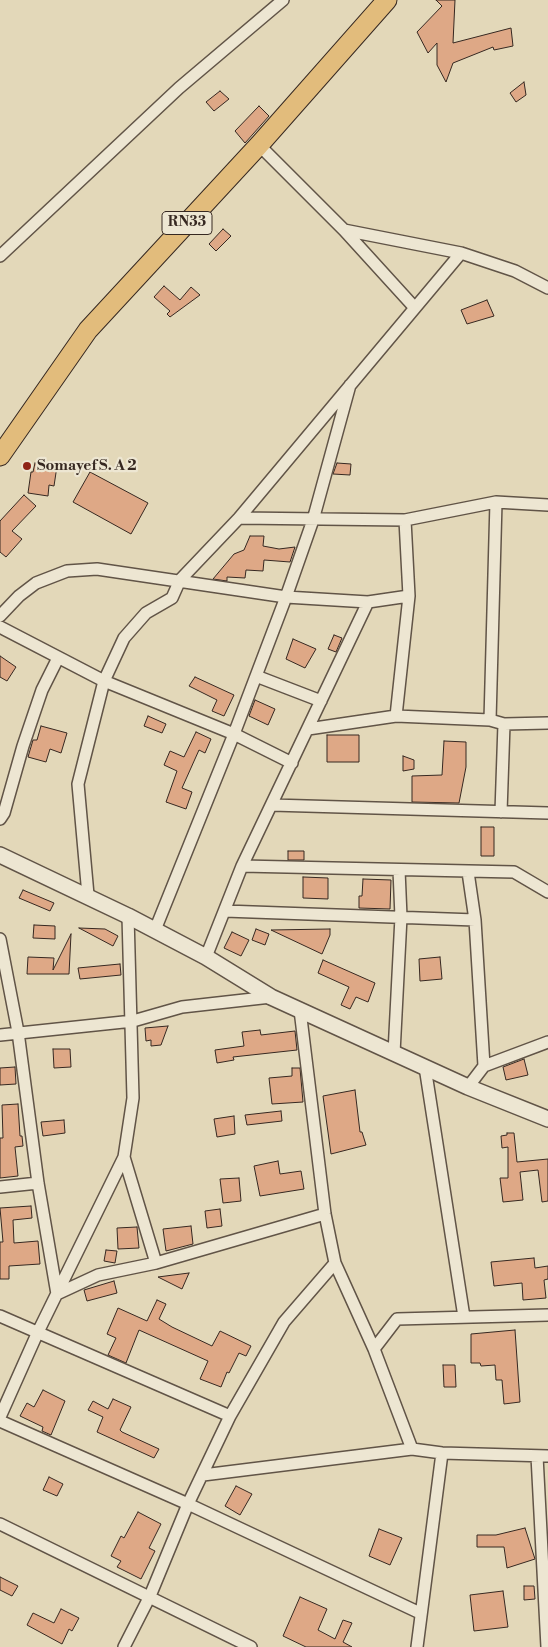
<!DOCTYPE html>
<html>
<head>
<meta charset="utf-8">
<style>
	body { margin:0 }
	canvas { display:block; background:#e3d8b9 }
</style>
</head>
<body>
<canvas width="548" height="1647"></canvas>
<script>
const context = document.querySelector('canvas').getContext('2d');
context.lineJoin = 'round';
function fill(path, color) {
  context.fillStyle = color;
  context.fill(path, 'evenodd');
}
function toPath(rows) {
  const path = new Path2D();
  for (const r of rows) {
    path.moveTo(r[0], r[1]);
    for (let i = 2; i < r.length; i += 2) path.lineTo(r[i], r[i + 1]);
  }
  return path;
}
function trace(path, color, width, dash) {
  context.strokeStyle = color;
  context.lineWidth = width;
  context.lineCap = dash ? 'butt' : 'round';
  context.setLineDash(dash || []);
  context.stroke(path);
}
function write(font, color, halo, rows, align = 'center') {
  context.font = font + ' "Libre Bodoni",serif';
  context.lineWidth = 4.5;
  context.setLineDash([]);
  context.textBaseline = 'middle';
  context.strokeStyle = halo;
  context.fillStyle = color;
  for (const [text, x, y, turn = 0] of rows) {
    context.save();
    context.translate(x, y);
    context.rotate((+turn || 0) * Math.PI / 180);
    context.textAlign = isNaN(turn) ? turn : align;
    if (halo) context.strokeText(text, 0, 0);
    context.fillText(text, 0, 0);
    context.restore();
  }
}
const building = toPath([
	[436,0,455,0,453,43,511,28,513,46,494,50,493,47,453,63,446,82,437,65,437,43,428,53,417,32,442,6,436,0],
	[524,82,526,95,516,102,510,93,524,82],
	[220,91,229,99,214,111,206,102,220,91],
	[259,106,269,116,245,143,235,131,259,106],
	[223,229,231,236,216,251,209,244,223,229],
	[164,286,180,300,191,287,200,295,170,317,167,314,170,311,154,297,164,286],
	[487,300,494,316,467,324,461,310,487,300],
	[35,463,57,466,54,486,49,485,48,496,28,493,31,472,33,472,35,463],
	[337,463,351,464,350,475,333,474,337,463],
	[90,472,148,503,131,534,73,502,90,472],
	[24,495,36,506,12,531,22,539,6,557,0,552,0,521,24,495],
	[250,536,264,536,263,546,279,549,295,547,290,562,264,560,263,571,246,570,245,578,227,577,227,581,213,579,234,554,244,550,250,536],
	[334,635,342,638,336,652,328,649,334,635],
	[293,639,316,649,305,668,286,659,293,639],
	[0,656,16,667,7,681,0,677,0,656],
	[195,677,234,695,224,716,212,711,217,700,189,686,195,677],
	[255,700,275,709,268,725,249,716,255,700],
	[148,716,166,724,162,733,144,726,148,716],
	[41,726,67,733,61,753,50,749,46,762,28,757,33,740,37,740,41,726],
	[196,732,211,739,205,753,199,750,182,788,192,792,186,809,166,802,177,771,164,765,170,751,184,757,196,732],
	[327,735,359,735,359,762,327,762,327,735],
	[444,741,466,742,466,767,459,803,412,802,412,776,442,775,444,741],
	[403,756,414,760,414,769,403,771,403,756],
	[481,827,494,827,494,856,481,856,481,827],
	[288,851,304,851,304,860,288,860,288,851],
	[303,877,328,878,328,899,303,898,303,877],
	[363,879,391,880,390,909,359,908,359,896,362,896,363,879],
	[23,890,54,903,50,911,19,898,23,890],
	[34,925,55,926,55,939,33,938,34,925],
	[79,928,105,929,118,936,113,946,79,928],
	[256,929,269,934,265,945,252,940,256,929],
	[330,929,330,935,322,954,271,930,330,929],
	[232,932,249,940,241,956,224,948,232,932],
	[71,934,69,974,27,974,28,957,54,958,53,970,71,934],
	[440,957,442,979,420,981,419,959,440,957],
	[323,960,375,983,368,1002,356,997,350,1009,341,1005,349,987,318,973,323,960],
	[120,964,121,975,80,979,78,968,120,964],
	[168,1026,161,1045,151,1046,151,1040,146,1041,145,1028,168,1026],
	[260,1030,261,1035,295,1031,297,1050,233,1057,234,1060,217,1063,215,1050,244,1046,242,1032,260,1030],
	[53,1049,70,1049,71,1067,54,1068,53,1049],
	[524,1059,528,1075,506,1080,503,1067,524,1059],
	[15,1067,16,1084,0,1085,0,1068,15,1067],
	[292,1068,300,1068,303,1102,272,1104,269,1078,292,1076,292,1068],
	[355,1090,360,1132,362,1132,366,1145,331,1154,323,1096,355,1090],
	[18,1104,20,1136,22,1136,23,1146,15,1147,18,1176,0,1178,0,1138,3,1138,2,1105,18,1104],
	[281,1111,282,1121,247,1125,245,1115,281,1111],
	[234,1116,235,1134,217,1137,214,1119,234,1116],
	[64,1120,65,1133,43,1136,41,1122,64,1120],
	[507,1133,514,1133,517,1162,548,1159,548,1201,542,1202,538,1170,520,1172,523,1200,503,1202,500,1178,508,1178,508,1147,502,1148,501,1136,507,1135,507,1133],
	[278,1161,280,1174,301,1171,304,1189,260,1196,254,1166,278,1161],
	[239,1178,241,1201,223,1203,220,1179,239,1178],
	[31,1206,32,1218,13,1220,14,1243,38,1241,40,1264,9,1266,9,1279,0,1279,0,1242,3,1242,0,1208,31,1206],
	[220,1209,222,1226,207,1228,205,1211,220,1209],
	[191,1226,193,1244,166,1251,163,1229,191,1226],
	[137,1227,139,1248,118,1249,117,1228,137,1227],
	[106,1250,117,1251,115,1263,104,1261,106,1250],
	[534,1258,535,1268,548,1266,548,1279,544,1280,546,1298,523,1300,522,1283,494,1286,491,1262,534,1258],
	[189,1273,182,1289,158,1277,189,1273],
	[114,1281,117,1293,87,1301,84,1290,114,1281],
	[157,1300,166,1304,159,1319,172,1327,212,1346,220,1331,251,1346,246,1356,239,1353,229,1373,227,1372,221,1387,200,1379,208,1361,139,1330,126,1363,108,1355,116,1338,107,1334,118,1308,147,1321,157,1300],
	[515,1330,520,1402,504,1404,502,1380,496,1380,495,1365,481,1366,480,1363,471,1363,471,1334,515,1330],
	[443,1365,455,1365,456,1387,444,1387,443,1365],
	[43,1390,65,1401,51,1435,42,1431,43,1427,20,1416,27,1403,34,1407,43,1390],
	[113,1399,131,1407,120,1430,122,1432,159,1449,154,1458,97,1432,103,1417,88,1410,93,1401,108,1409,113,1399],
	[49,1477,63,1484,57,1496,43,1490,49,1477],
	[236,1486,252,1494,240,1515,225,1506,236,1486],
	[138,1512,161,1524,149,1548,155,1551,141,1579,117,1567,121,1561,111,1556,121,1536,124,1538,138,1512],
	[525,1528,535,1559,507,1568,504,1547,477,1547,477,1535,496,1535,525,1528],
	[379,1529,402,1538,390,1565,369,1556,379,1529],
	[0,1577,18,1586,12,1596,0,1590,0,1577],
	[524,1586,534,1586,535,1599,524,1600,524,1586],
	[503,1591,508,1627,474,1631,470,1595,503,1591],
	[300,1597,327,1609,318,1630,335,1639,343,1620,352,1623,343,1642,352,1647,306,1647,283,1636,300,1597],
	[61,1609,79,1618,72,1631,69,1629,62,1644,27,1625,33,1613,54,1623,61,1609]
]);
const minor = toPath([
	[259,145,344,230,415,308],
	[344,230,461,253,515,271,548,288],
	[0,256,179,88,283,0],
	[239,518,405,520,496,502,548,505],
	[0,616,19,596,36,583,67,571,97,569,286,597,368,602,409,596],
	[0,627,104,681,234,734,292,763],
	[256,676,321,701],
	[396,716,409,596,405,520],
	[490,720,496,502],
	[308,729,396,716,490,720,504,724,548,723],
	[272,805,548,813],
	[501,812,504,724],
	[0,819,4,813,23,746,42,690,58,658],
	[242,866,514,872,548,892],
	[468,872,475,920,484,1066],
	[88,895,78,784,104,681,124,638,146,613,172,598,180,580,239,518,461,253],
	[225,911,475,920],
	[128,916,133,1098,124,1157,156,1263],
	[155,930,234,734,286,597,313,520,350,385],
	[0,939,18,1032,38,1183,57,1294,98,1275,156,1263,325,1214],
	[206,957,242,866,368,602],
	[300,1010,325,1214,335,1263,374,1349,412,1449],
	[0,1035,133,1021,182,1007,271,997],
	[394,1053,401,917,399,870],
	[425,1067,464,1317],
	[468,1087,484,1066,548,1042],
	[0,1187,38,1183],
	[0,1316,230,1416],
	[374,1349,397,1319,548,1315],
	[0,1417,37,1334,124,1157],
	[0,1421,188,1504,420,1613],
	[537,1456,547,1647],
	[203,1475,412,1449,442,1453,548,1456],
	[0,1524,251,1647],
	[124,1647,150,1596,188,1504,230,1416,284,1322,335,1263],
	[417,1647,442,1453]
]);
const tertiary = toPath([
	[0,855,128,916,206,957,271,997,468,1087,548,1119]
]);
const primary = toPath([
	[0,456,88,330,259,145,387,0]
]);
const markers = [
	[27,466,5,"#8f2418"]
];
const shields = [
	[187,223,50]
];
const shieldNames = [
	["RN33",187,223]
];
const poiNames = [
	["Somayef S. A 2",37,466]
];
fill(building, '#dea886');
trace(building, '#362821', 1);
trace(minor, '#615447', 14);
trace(tertiary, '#615447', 18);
trace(primary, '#362821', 21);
trace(minor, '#ede6d2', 11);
trace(tertiary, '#ede6d2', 15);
trace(primary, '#e2bc7c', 19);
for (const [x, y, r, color] of markers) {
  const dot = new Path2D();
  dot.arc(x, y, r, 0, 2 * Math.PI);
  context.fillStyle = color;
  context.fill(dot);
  trace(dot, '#ede6d2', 2);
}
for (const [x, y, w] of shields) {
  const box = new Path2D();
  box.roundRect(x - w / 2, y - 11.5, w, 23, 4);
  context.fillStyle = '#ede6d2';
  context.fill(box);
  trace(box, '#362821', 1);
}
write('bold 14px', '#362821', null, shieldNames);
write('bold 15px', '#362821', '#ede6d2', poiNames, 'left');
</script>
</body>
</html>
